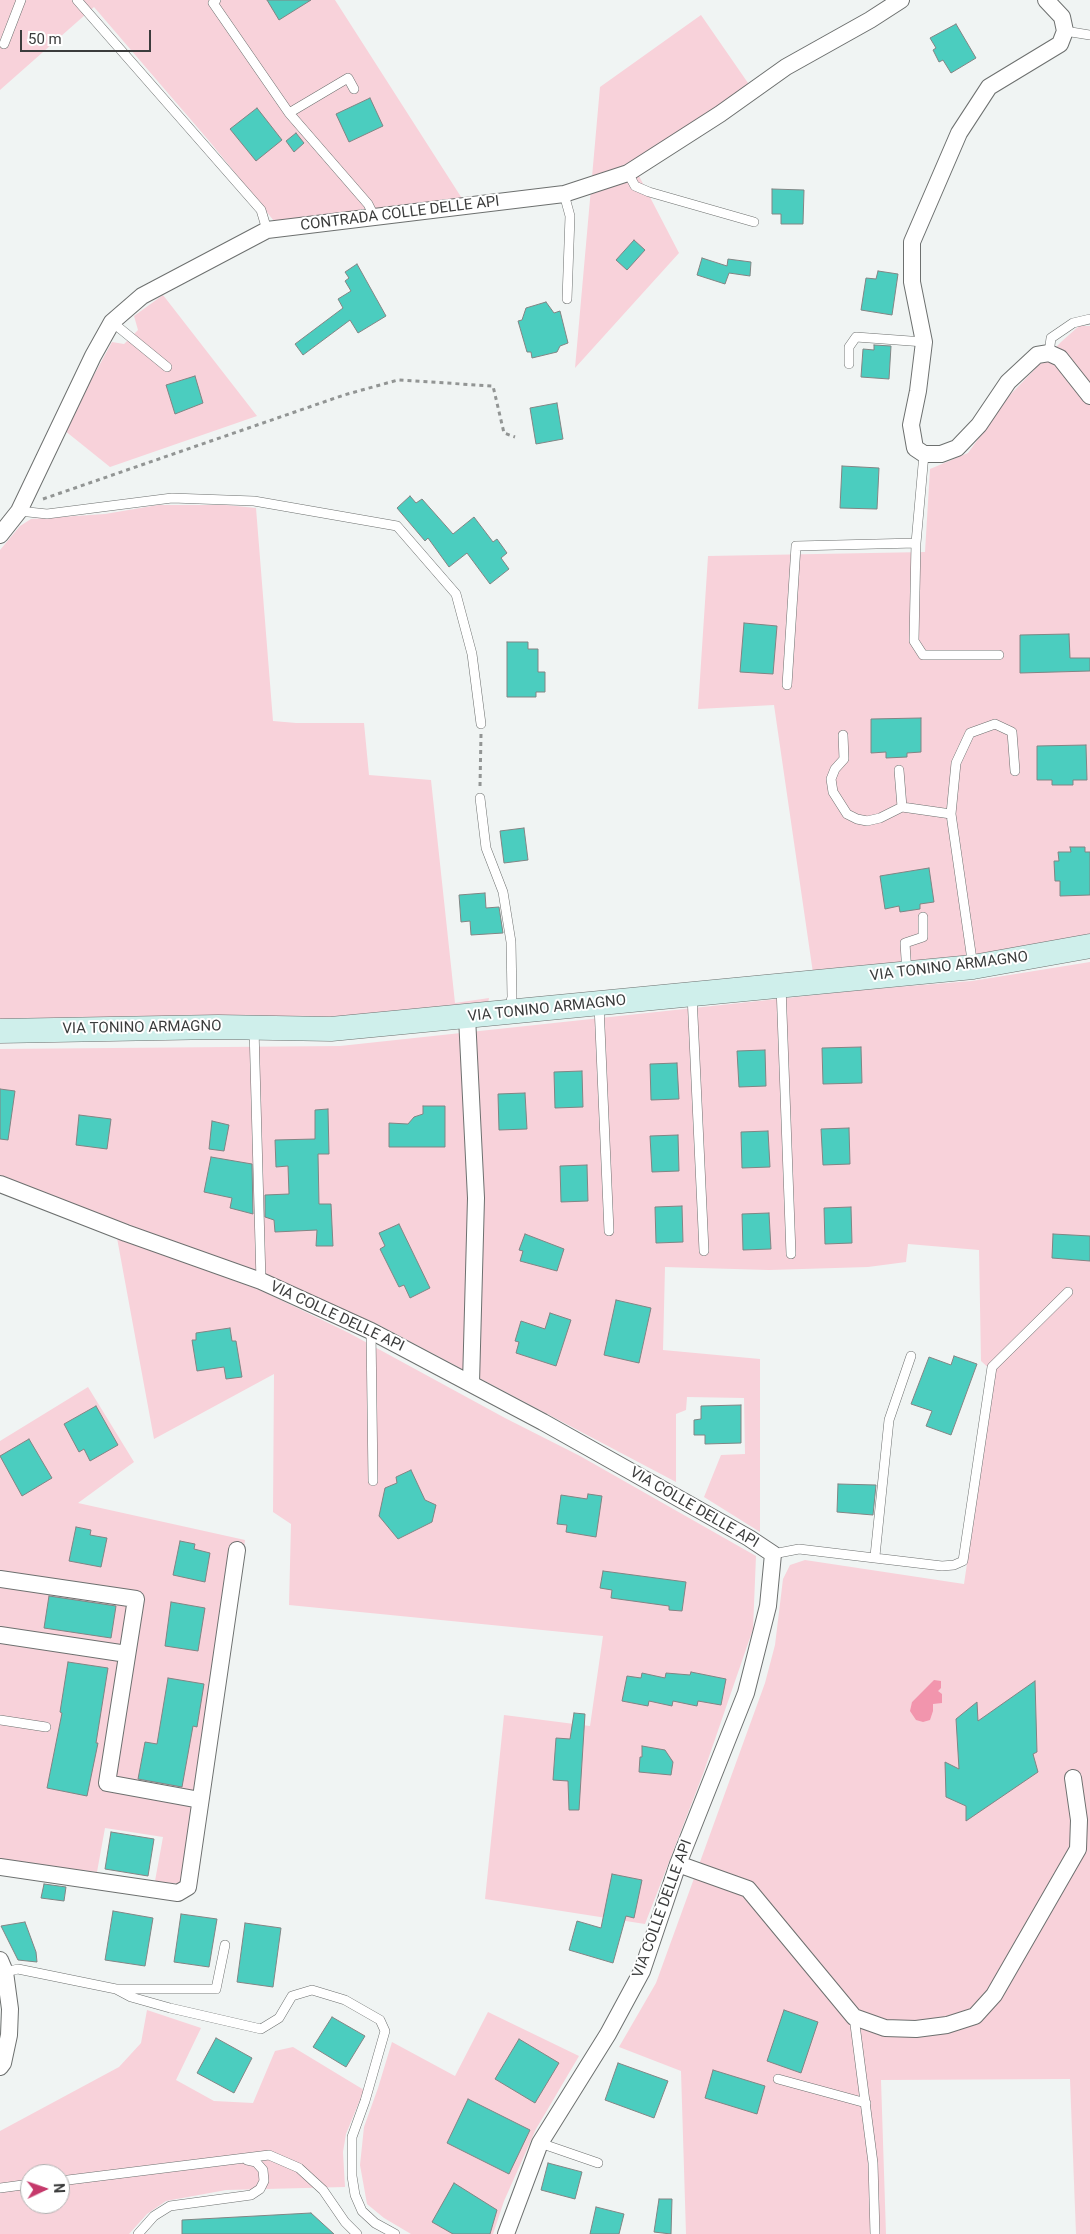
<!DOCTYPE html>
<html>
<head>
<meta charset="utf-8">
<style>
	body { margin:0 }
	#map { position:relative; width:1090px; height:2234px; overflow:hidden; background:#f0f4f3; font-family:Roboto,sans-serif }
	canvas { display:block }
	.north { position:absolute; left:20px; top:2164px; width:50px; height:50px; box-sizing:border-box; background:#fff; border:1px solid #b1b1b1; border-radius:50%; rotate:87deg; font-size:14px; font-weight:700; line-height:20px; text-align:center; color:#3b3c3c }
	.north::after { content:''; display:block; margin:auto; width:18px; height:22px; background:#c5396b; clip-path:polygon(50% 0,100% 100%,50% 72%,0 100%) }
	.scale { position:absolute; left:20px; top:30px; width:131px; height:22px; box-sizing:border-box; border:2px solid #3b3c3c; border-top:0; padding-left:6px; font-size:15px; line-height:18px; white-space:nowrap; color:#3b3c3c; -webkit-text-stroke:4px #fff; paint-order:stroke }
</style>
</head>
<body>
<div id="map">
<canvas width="1090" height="2234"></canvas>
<div class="north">N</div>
<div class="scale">50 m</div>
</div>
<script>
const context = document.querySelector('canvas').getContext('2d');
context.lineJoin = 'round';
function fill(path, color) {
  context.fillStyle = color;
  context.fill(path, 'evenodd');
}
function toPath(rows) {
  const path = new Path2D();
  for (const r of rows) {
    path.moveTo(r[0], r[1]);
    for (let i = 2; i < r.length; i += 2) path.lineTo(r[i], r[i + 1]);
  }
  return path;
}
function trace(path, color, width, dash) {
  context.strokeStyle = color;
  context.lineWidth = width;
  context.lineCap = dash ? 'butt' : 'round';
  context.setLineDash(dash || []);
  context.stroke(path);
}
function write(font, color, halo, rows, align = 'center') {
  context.font = font + ' Roboto,sans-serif';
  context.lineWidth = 4;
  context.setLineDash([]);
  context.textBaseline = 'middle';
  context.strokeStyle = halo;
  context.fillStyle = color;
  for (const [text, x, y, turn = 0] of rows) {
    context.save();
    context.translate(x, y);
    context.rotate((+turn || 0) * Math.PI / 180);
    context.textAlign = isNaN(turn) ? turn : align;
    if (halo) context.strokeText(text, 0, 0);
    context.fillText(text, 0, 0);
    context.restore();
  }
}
const green = toPath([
	[0,0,335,0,463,200,274,221,210,142,94,7,0,90],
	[701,15,757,96,639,176,679,253,575,368,600,87],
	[163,295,257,416,110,467,64,430,112,342,124,344,138,330,134,316],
	[1079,326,1090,326,1090,935,961,959,813,973,774,705,698,709,708,556,925,552,930,469,968,453,1009,396,1061,342],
	[158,505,226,505,256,508,273,721,296,723,364,723,369,775,431,780,455,1003,489,998,487,1009,400,1016,0,1020,0,550,20,526,31,519,105,514],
	[1090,962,1090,2234,1076,2234,1070,2079,881,2080,886,2234,686,2234,681,2071,619,2047,656,1983,765,1683,775,1645,783,1579,790,1565,805,1560,964,1584,995,1374,981,1361,979,1250,908,1244,906,1262,868,1267,769,1270,665,1267,663,1350,760,1359,760,1532,704,1497,721,1455,745,1454,744,1398,687,1397,686,1410,676,1414,676,1482,377,1324,272,1279,0,1176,0,1049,340,1046,861,990,972,981],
	[934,1681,938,1691,932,1707,912,1702],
	[117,1238,260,1290,349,1333,505,1418,580,1456,756,1556,753,1629,703,1774,645,1924,485,1899,504,1715,590,1726,603,1636,289,1605,291,1524,273,1512,274,1374,154,1439],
	[88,1387,134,1462,78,1503,245,1540,197,1886,155,1881,163,1837,105,1828,97,1872,0,1860,0,1441],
	[147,2010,201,2028,176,2080,214,2101,253,2103,275,2051,293,2047,364,2090,346,2134,343,2152,345,2187,226,2190,166,2201,147,2214,129,2234,0,2234,0,2131,119,2067,141,2043],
	[30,2174,60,2174,60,2204,30,2204],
	[488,2012,579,2056,536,2129,504,2201,493,2234,411,2234,384,2218,367,2204,360,2165,364,2127,378,2088,392,2042,455,2076]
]);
const water = toPath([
	[934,1680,941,1681,941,1688,938,1691,942,1694,942,1703,933,1704,933,1711,930,1720,923,1722,916,1720,910,1711,912,1702]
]);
const building = toPath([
	[267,0,311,0,279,20,267,0],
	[956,24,976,58,951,73,943,60,939,62,933,50,936,48,930,38,956,24],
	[370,98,383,126,349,142,336,114,370,98],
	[257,108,282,140,256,161,230,129,257,108],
	[296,133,304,143,294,152,286,141,296,133],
	[772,189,804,190,803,224,781,224,781,214,772,214,772,189],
	[634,240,645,250,627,270,616,260,634,240],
	[702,258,727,266,728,259,751,262,750,276,729,273,725,284,697,275,702,258],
	[357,264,386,316,358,333,350,320,303,355,295,344,343,308,338,299,351,291,345,281,349,278,345,272,357,264],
	[878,271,898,274,892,315,861,310,866,278,876,279,878,271],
	[546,302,554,313,560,311,568,343,560,346,557,352,532,358,531,352,527,352,518,321,522,320,526,308,546,302],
	[874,345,891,346,889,379,861,377,863,349,874,350,874,345],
	[195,376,203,403,175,414,166,385,195,376],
	[557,403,563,439,536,444,530,408,557,403],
	[842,466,879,468,877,509,840,508,842,466],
	[410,496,416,503,422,499,453,534,474,517,493,542,497,539,507,553,501,558,509,569,490,584,467,553,449,567,428,538,425,541,397,508,410,496],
	[744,623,777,626,773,674,740,672,744,623],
	[1069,634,1070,658,1090,658,1090,671,1020,673,1020,635,1069,634],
	[507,642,528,642,528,649,538,649,538,672,545,672,545,692,536,692,536,697,507,697,507,642],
	[921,718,921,752,907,753,907,757,886,758,886,752,871,753,871,719,921,718],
	[1086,745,1087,780,1073,780,1073,785,1052,785,1052,780,1037,780,1037,746,1086,745],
	[524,828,528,860,504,863,500,831,524,828],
	[1070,847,1085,847,1085,852,1090,852,1090,895,1060,896,1060,881,1055,881,1054,861,1059,861,1058,852,1071,852,1070,847],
	[929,868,934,902,920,904,920,909,900,912,899,906,885,909,880,876,929,868],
	[485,893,486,908,499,907,503,933,471,935,470,921,461,922,459,895,485,893],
	[861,1047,862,1083,823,1084,822,1048,861,1047],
	[765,1050,766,1086,739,1087,737,1051,765,1050],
	[677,1063,679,1099,651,1100,650,1064,677,1063],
	[582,1071,583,1107,555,1108,554,1072,582,1071],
	[0,1089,15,1091,8,1140,0,1139,0,1089],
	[525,1093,527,1129,499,1130,498,1094,525,1093],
	[423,1106,445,1106,445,1147,389,1147,389,1123,408,1124,414,1117,423,1114,423,1106],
	[328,1109,329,1154,318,1154,319,1204,331,1204,333,1246,316,1246,317,1230,275,1232,274,1220,265,1217,265,1195,289,1194,288,1166,276,1167,275,1140,315,1139,315,1110,328,1109],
	[79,1115,111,1119,107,1149,76,1145,79,1115],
	[212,1121,229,1125,224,1151,209,1149,212,1121],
	[849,1128,850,1164,823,1165,821,1129,849,1128],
	[768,1131,770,1167,742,1168,741,1132,768,1131],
	[678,1135,679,1171,652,1172,650,1136,678,1135],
	[211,1157,252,1164,253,1214,230,1208,232,1198,204,1192,211,1157],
	[587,1165,588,1201,561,1202,560,1166,587,1165],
	[682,1206,683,1242,656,1243,655,1207,682,1206],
	[851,1207,852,1243,825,1244,824,1208,851,1207],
	[769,1213,771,1249,743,1250,742,1214,769,1213],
	[399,1224,430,1288,410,1298,404,1285,399,1287,380,1249,385,1246,379,1233,399,1224],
	[525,1234,564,1249,557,1271,520,1261,523,1251,519,1250,525,1234],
	[1053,1234,1090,1236,1090,1261,1052,1258,1053,1234],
	[616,1300,651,1308,639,1363,604,1355,616,1300],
	[550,1313,571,1320,556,1366,516,1353,519,1342,515,1341,521,1321,545,1329,550,1313],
	[230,1328,232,1341,236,1341,242,1377,226,1379,224,1367,197,1371,192,1340,196,1340,196,1333,230,1328],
	[954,1356,977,1364,951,1435,926,1426,932,1411,911,1404,929,1357,951,1365,954,1356],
	[741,1405,741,1443,705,1444,705,1435,694,1435,694,1420,701,1419,701,1406,741,1405],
	[96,1406,118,1445,90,1461,84,1449,79,1452,64,1424,96,1406],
	[29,1439,52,1478,22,1496,0,1456,29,1439],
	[411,1470,425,1500,436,1505,432,1522,398,1539,379,1516,385,1488,397,1483,396,1477,411,1470],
	[838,1484,876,1485,873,1515,837,1512,838,1484],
	[588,1494,602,1496,596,1537,566,1532,567,1525,557,1524,561,1495,587,1499,588,1494],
	[76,1527,91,1530,90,1535,107,1538,101,1567,69,1561,76,1527],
	[180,1541,195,1544,194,1549,210,1553,205,1582,173,1575,180,1541],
	[603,1571,686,1582,682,1611,669,1610,669,1606,611,1598,612,1590,600,1588,603,1571],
	[49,1596,116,1606,111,1638,44,1628,49,1596],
	[171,1602,205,1608,198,1651,165,1646,171,1602],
	[68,1662,108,1668,96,1743,98,1743,87,1796,47,1788,62,1713,60,1712,68,1662],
	[691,1672,726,1679,721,1705,698,1701,697,1706,673,1701,672,1706,649,1701,648,1706,622,1701,627,1676,641,1678,642,1673,665,1678,666,1673,690,1675,691,1672],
	[168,1678,204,1684,197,1727,193,1726,182,1787,138,1779,145,1742,157,1744,168,1678],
	[1035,1681,1037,1752,1033,1754,1038,1772,966,1821,966,1806,946,1797,945,1762,959,1769,956,1719,977,1702,978,1721,1035,1681],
	[574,1713,585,1714,579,1810,569,1810,568,1781,553,1780,556,1738,570,1739,574,1713],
	[642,1746,665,1750,673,1762,671,1775,639,1772,640,1757,642,1757,642,1746],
	[111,1832,154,1839,148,1876,105,1869,111,1832],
	[612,1874,642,1880,634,1918,626,1916,613,1963,569,1950,577,1921,601,1928,612,1874],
	[44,1884,66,1887,64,1901,41,1898,44,1884],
	[113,1911,153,1918,145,1966,105,1960,113,1911],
	[181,1914,217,1919,209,1967,174,1962,181,1914],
	[25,1922,36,1952,37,1962,18,1960,1,1926,25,1922],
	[245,1923,281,1928,273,1987,237,1982,245,1923],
	[784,2010,818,2022,801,2073,767,2061,784,2010],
	[332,2017,365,2036,346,2067,313,2047,332,2017],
	[216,2038,252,2058,234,2093,197,2073,216,2038],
	[519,2039,559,2063,535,2103,495,2079,519,2039],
	[618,2063,668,2081,654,2118,605,2100,618,2063],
	[713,2070,765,2086,757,2114,705,2098,713,2070],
	[468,2099,530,2130,509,2174,447,2143,468,2099],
	[548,2163,582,2172,575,2199,541,2190,548,2163],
	[454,2183,497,2210,490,2234,453,2234,432,2222,454,2183],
	[659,2199,672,2199,671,2234,654,2232,659,2199],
	[596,2207,624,2214,619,2234,590,2234,596,2207],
	[311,2213,334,2234,182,2234,182,2220,311,2213]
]);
const path = toPath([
	[43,499,344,395,398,380,493,386,504,433,515,437],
	[480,786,481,734]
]);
const lane = toPath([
	[77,0,261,210,267,230],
	[216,0,213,3,289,113,368,204,375,218],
	[1065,31,1090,35],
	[4,44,21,0],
	[289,113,348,78,354,89],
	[628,173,635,186,649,192,754,222],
	[564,194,570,216,567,299],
	[112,322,167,367],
	[1049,353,1051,338,1073,323,1090,319],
	[849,364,849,347,856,337,924,342],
	[924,454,916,543,914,641,923,655,999,655],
	[19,511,47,514,172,498,254,501,397,526,456,594,472,654,481,724],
	[787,685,796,546,916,543],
	[843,735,844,759,835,769,831,779,833,792,847,814,857,819,867,821,880,818,902,807],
	[899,770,902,807,951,814],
	[480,798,486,848,503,892,511,942,512,997,509,1010],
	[973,967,951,814,956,763,970,733,995,724,1012,732,1015,771],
	[907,974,905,943,923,937,923,917],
	[781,986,791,1254],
	[692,995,704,1251],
	[599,1005,609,1231],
	[254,1028,261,1281],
	[371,1331,373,1481],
	[773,1554,799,1549,942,1566,954,1565,963,1561,992,1367,1068,1292],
	[875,1556,889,1420,911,1356],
	[0,1720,46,1727],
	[5,1972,18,1969,116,1989,216,1989,225,1945],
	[116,1989,131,1997,170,2008,261,2029,279,2018,292,1996,312,1990,345,2000,380,2020,385,2031,365,2101,352,2137,352,2176,355,2195,362,2211,375,2223,395,2234],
	[854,2017,873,2163,875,2234],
	[778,2079,866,2103],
	[540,2143,598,2163],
	[60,2181,269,2155,299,2168,323,2190,345,2222,357,2234],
	[0,2188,30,2184],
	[138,2234,154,2216,170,2206,251,2195,260,2189,264,2181,263,2170,256,2162,247,2160]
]);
const street = toPath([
	[1046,0,1062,17,1065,31,1060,44,989,87,959,133,912,242,912,282,924,342,918,391,911,425,915,448,924,454,941,454,957,448,979,425,1008,382,1037,355,1049,353,1060,358,1090,396],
	[0,535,19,511,93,356,112,322,142,296,267,230,564,194,628,173,720,114,786,67,870,20,901,0],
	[467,1017,476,1198,471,1383],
	[0,1184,126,1233,261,1281,371,1331,543,1422,749,1538,773,1554,768,1606,746,1693,678,1864,642,1971,608,2034,540,2143,506,2234],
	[0,1579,136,1599,107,1783,200,1800],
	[0,1635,127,1654],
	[678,1864,748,1889,854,2017,885,2028,916,2029,947,2025,975,2016,994,1995,1078,1849,1079,1820,1073,1778],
	[0,1867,178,1893,188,1887,237,1550],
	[0,1960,5,1972,10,2009,9,2035,3,2063,0,2067]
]);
const secondary = toPath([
	[0,1031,218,1027,331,1029,973,967,1090,946]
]);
const streetNames = [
	["CONTRADA COLLE DELLE API",400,214,-7],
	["VIA TONINO ARMAGNO",949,967,-7],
	["VIA TONINO ARMAGNO",547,1009,-6],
	["VIA TONINO ARMAGNO",142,1028,-1],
	["VIA COLLE DELLE API",337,1317,25],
	["VIA COLLE DELLE API",694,1508,30],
	["VIA COLLE DELLE API",663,1909,-70]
];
fill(green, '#f8d2da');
fill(water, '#f295ad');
fill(building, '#4bcdbf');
trace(building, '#828584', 1);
trace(lane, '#6d706f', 10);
trace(street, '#6d706f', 18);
trace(secondary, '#6d706f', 25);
trace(path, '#929594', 3, [4, 4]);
trace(lane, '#fff', 9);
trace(street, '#fff', 16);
trace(secondary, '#cfefeb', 24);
write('15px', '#3b3c3c', '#fff', streetNames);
</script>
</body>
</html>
